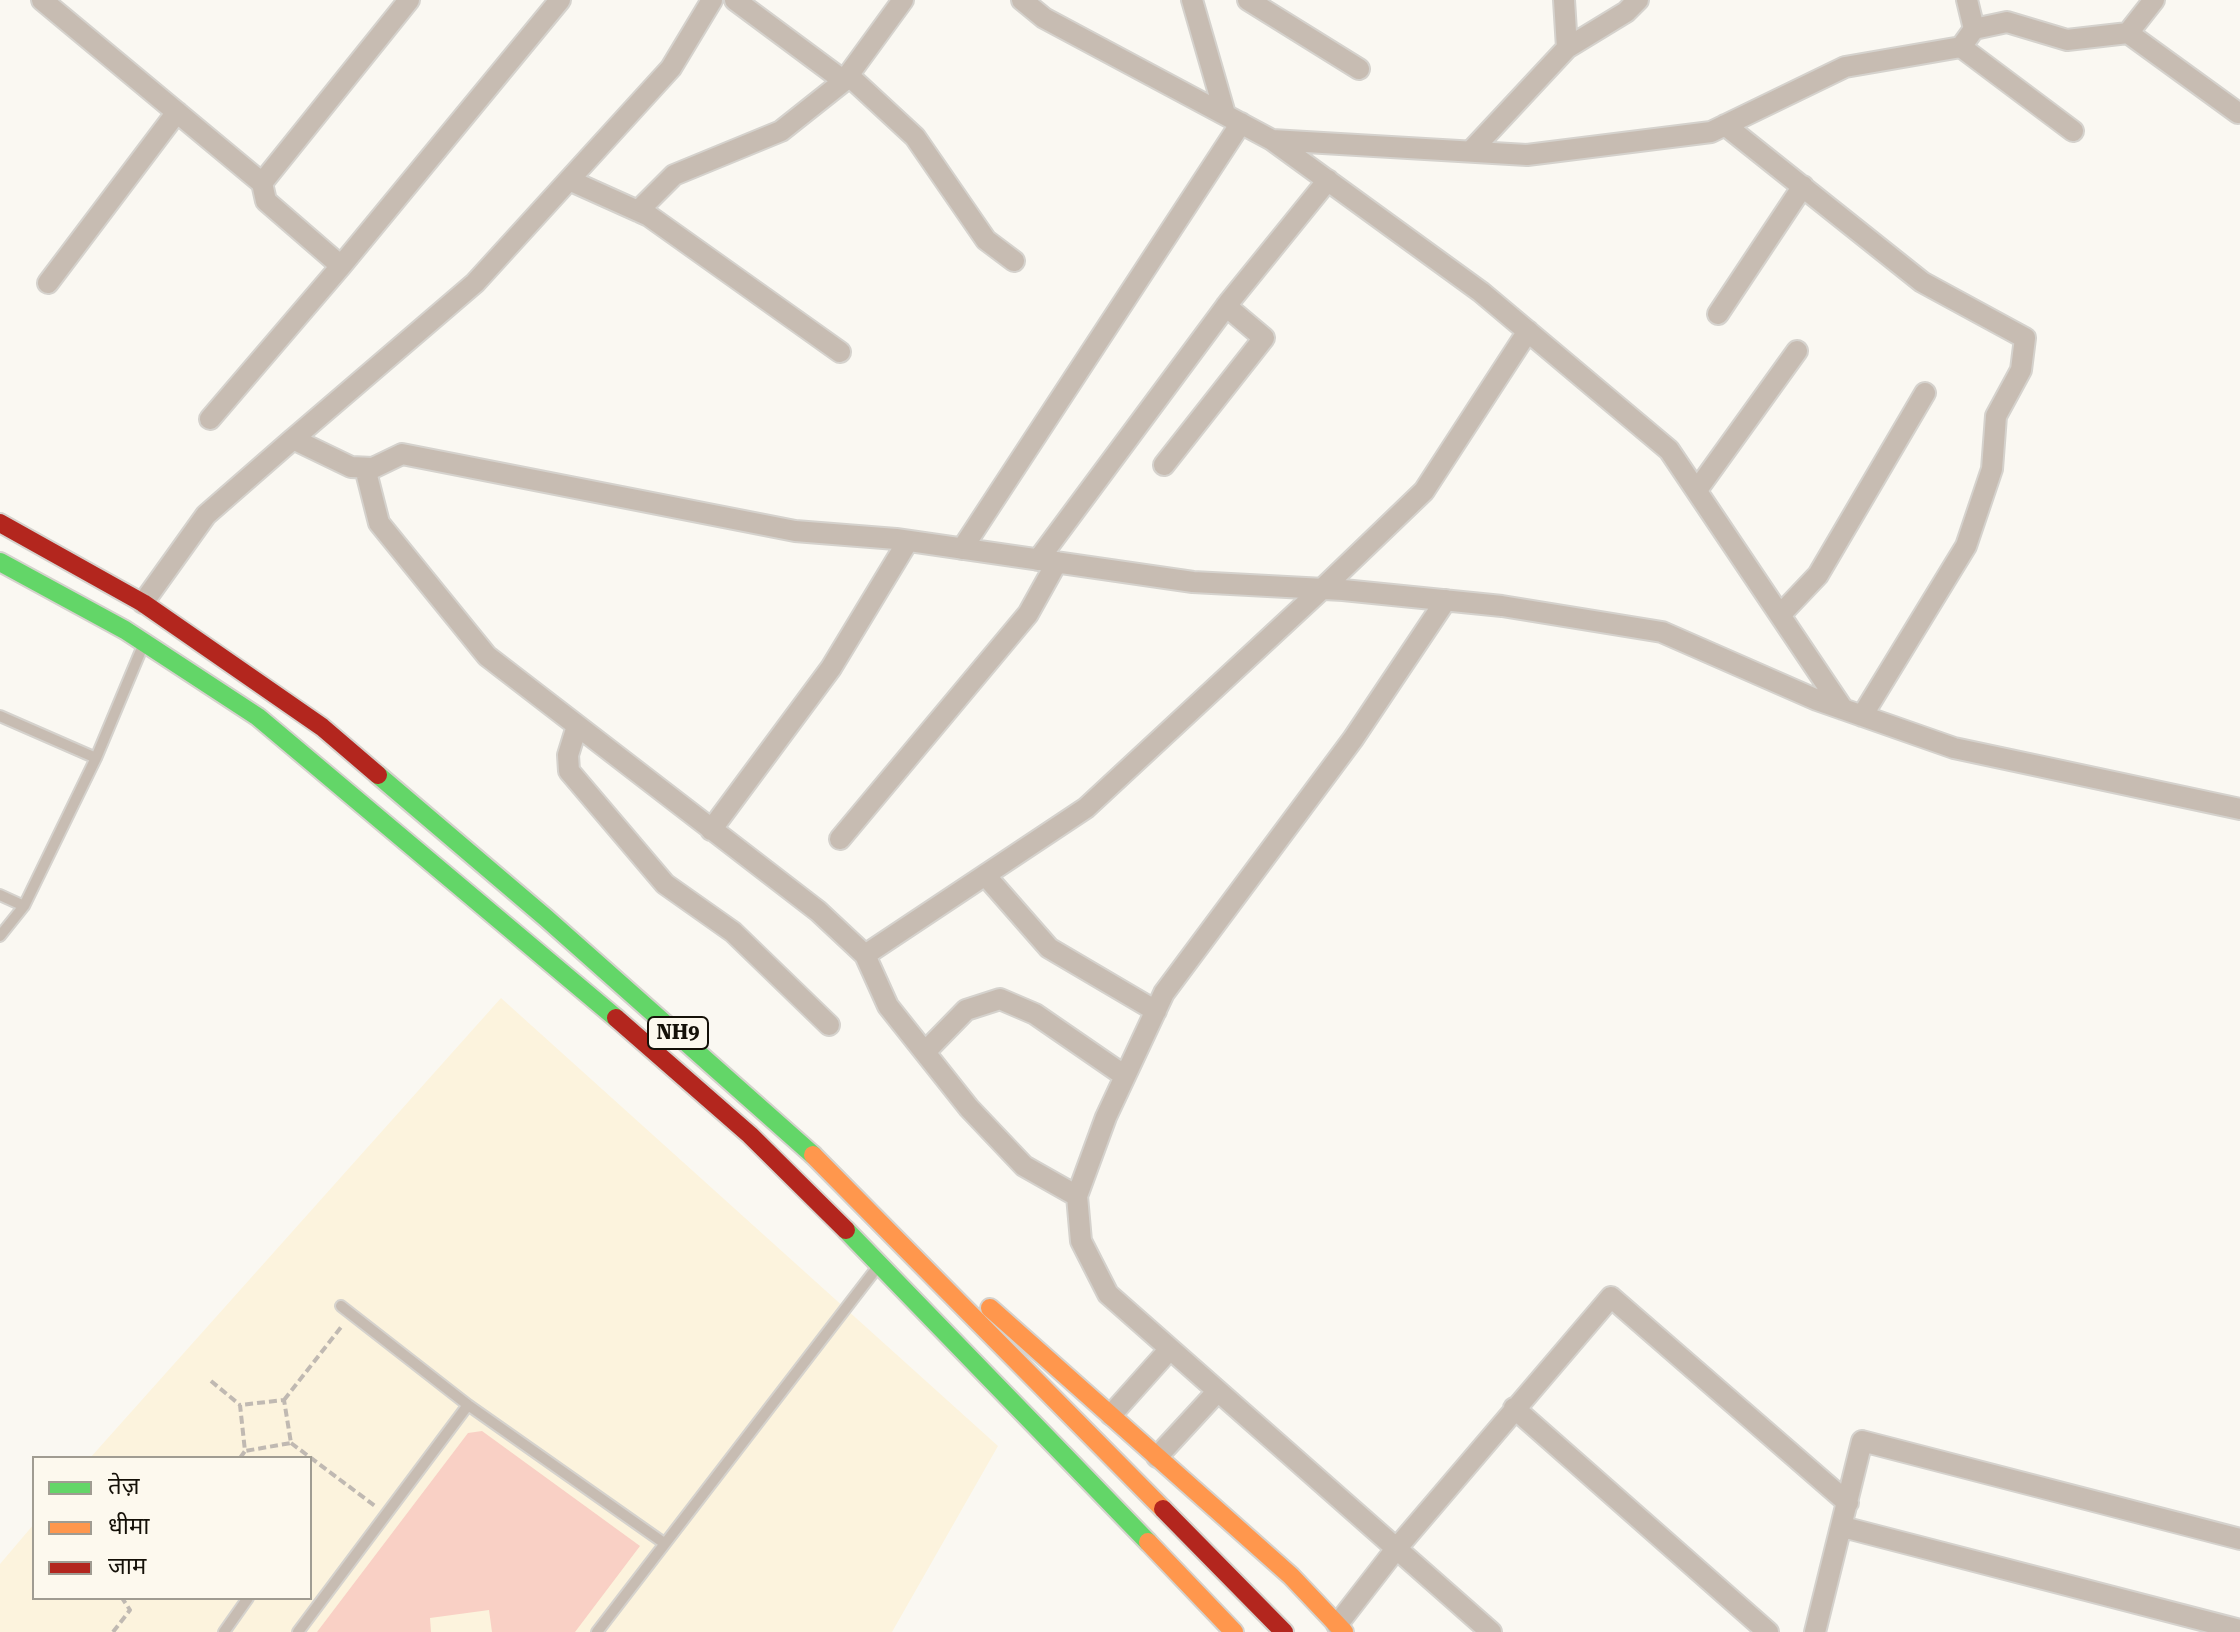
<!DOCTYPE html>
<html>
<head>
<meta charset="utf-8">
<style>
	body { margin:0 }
	#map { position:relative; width:2240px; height:1632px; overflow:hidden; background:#faf8f2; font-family:"Roboto Serif","Noto Sans Devanagari",serif }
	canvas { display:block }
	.legend { position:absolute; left:32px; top:1456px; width:280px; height:144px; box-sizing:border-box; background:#fdf9ee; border:2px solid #a09c92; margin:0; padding:10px 14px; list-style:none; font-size:24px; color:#151108 }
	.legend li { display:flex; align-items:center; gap:16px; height:40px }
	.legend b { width:40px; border:2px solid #a09c92 }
</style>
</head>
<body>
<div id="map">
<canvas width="2240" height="1632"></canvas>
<ul class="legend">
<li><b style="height:10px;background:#63d668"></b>तेज़</li>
<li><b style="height:10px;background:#ff974d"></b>धीमा</li>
<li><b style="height:10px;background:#b3261e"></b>जाम</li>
</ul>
</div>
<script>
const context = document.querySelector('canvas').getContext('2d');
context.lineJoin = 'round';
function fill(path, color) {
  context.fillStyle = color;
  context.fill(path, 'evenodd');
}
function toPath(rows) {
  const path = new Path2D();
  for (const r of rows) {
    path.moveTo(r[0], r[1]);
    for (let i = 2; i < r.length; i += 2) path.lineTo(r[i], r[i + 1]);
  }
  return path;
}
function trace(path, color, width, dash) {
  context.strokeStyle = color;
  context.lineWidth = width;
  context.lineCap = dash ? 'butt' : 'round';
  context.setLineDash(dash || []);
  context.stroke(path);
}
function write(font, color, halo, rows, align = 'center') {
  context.font = font + ' "Roboto Serif",serif';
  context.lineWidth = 8;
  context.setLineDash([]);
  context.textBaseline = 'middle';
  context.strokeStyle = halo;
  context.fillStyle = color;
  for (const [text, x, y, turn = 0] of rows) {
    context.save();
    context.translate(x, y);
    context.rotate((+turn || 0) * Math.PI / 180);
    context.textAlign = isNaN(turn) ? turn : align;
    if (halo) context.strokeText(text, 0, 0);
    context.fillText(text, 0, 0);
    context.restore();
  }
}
const built = toPath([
	[501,998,998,1446,892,1632,0,1632,0,1564,34,1524,34,1598,310,1598,310,1458,90,1458]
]);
const green = toPath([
	[482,1431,640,1546,575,1632,492,1632,489,1610,430,1618,431,1632,317,1632,468,1433]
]);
const path = toPath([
	[211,1381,240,1405],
	[284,1400,342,1326],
	[291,1443,375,1506],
	[240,1458,245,1451,240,1405,284,1400,291,1443,245,1451],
	[113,1632,130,1610,122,1598]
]);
const lane = toPath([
	[0,716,96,758],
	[0,895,24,906],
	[0,936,24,906,96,758,142,648],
	[341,1306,468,1405,664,1543],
	[224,1632,248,1598],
	[298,1632,468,1405],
	[597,1632,876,1269]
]);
const street = toPath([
	[42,0,262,183,266,201,341,266],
	[735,0,844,81],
	[1022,0,1044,18,1272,140,1481,292,1669,450,1843,709],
	[1192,0,1225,114],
	[1248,0,1359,69],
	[1967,0,1974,29],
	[2128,33,2238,113],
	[1961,47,2073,131],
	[1567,48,1626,12,1638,0],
	[848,75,915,137,986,240,1014,261],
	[1725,125,1922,282,2025,338,2021,370,1996,416,1992,469,1966,546,1862,716],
	[1272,140,1527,155,1711,132,1845,67,1961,47,1974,29,2007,22,2067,40,2128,33,2154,0],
	[1471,151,1567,48,1564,0],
	[569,180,649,216,840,352],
	[262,183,409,0],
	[638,211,674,175,781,131,844,81,903,0],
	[48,283,177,112],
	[1718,314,1803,186],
	[210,419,341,266,560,0],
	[293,439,475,283,671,68,712,0],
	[1164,465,1264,338,1226,306],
	[365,468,379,523,487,656,818,911,865,955,888,1006,969,1108,1024,1166,1077,1196],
	[1697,490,1797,351],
	[962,549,1241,123],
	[1038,560,1230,301,1328,180],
	[1446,600,1353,739,1164,993,1106,1117,1077,1196,1081,1241,1108,1294,1491,1632],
	[143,603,206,515,293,439,351,467,373,468,402,454,795,531,896,539,1193,582,1343,590,1502,606,1662,632,1817,700,1954,748,2240,809],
	[1781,614,1818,575,1925,393],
	[577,726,568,755,569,771,665,884,733,932,829,1025],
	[711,830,831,668,908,541],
	[840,839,1028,614,1057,562],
	[985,875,1049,948,1156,1011],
	[865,955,1086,808,1322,589,1424,491,1528,331],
	[925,1052,966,1010,1000,999,1035,1014,1125,1076],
	[1514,1408,1768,1632],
	[1111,1415,1169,1350],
	[1157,1457,1216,1393],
	[1843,1527,2240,1630],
	[1337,1625,1396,1549,1611,1297,1848,1503],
	[1815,1632,1862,1441,2240,1539]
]);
const fast = toPath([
	[0,562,125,630,258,717,616,1018],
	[378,775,546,918,813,1155],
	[846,1230,1148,1542]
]);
const slow = toPath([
	[813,1155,1163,1509],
	[990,1308,1291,1576,1344,1632],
	[1148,1542,1234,1632]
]);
const jam = toPath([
	[0,523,143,603,322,727,378,775],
	[616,1018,750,1135,846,1230],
	[1163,1509,1284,1632]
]);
const shields = [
	[678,1033,60]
];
const shieldNames = [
	["NH9",678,1033]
];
fill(built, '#fcf3dd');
fill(green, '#f9d0c5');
trace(lane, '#d5d2cd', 14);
trace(street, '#d5d2cd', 24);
trace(fast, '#d5d2cd', 22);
trace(slow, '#d5d2cd', 22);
trace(jam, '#d5d2cd', 22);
trace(path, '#c0b9b2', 4, [8, 4]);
trace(lane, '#c7bcb2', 10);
trace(street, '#c7bcb2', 20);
trace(fast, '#63d668', 18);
trace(slow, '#ff974d', 18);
trace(jam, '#b3261e', 18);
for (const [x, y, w] of shields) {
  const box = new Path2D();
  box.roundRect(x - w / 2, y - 16, w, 32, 6);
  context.fillStyle = '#fdf9ee';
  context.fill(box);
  trace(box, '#151108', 2);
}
write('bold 20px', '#151108', null, shieldNames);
</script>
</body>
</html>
